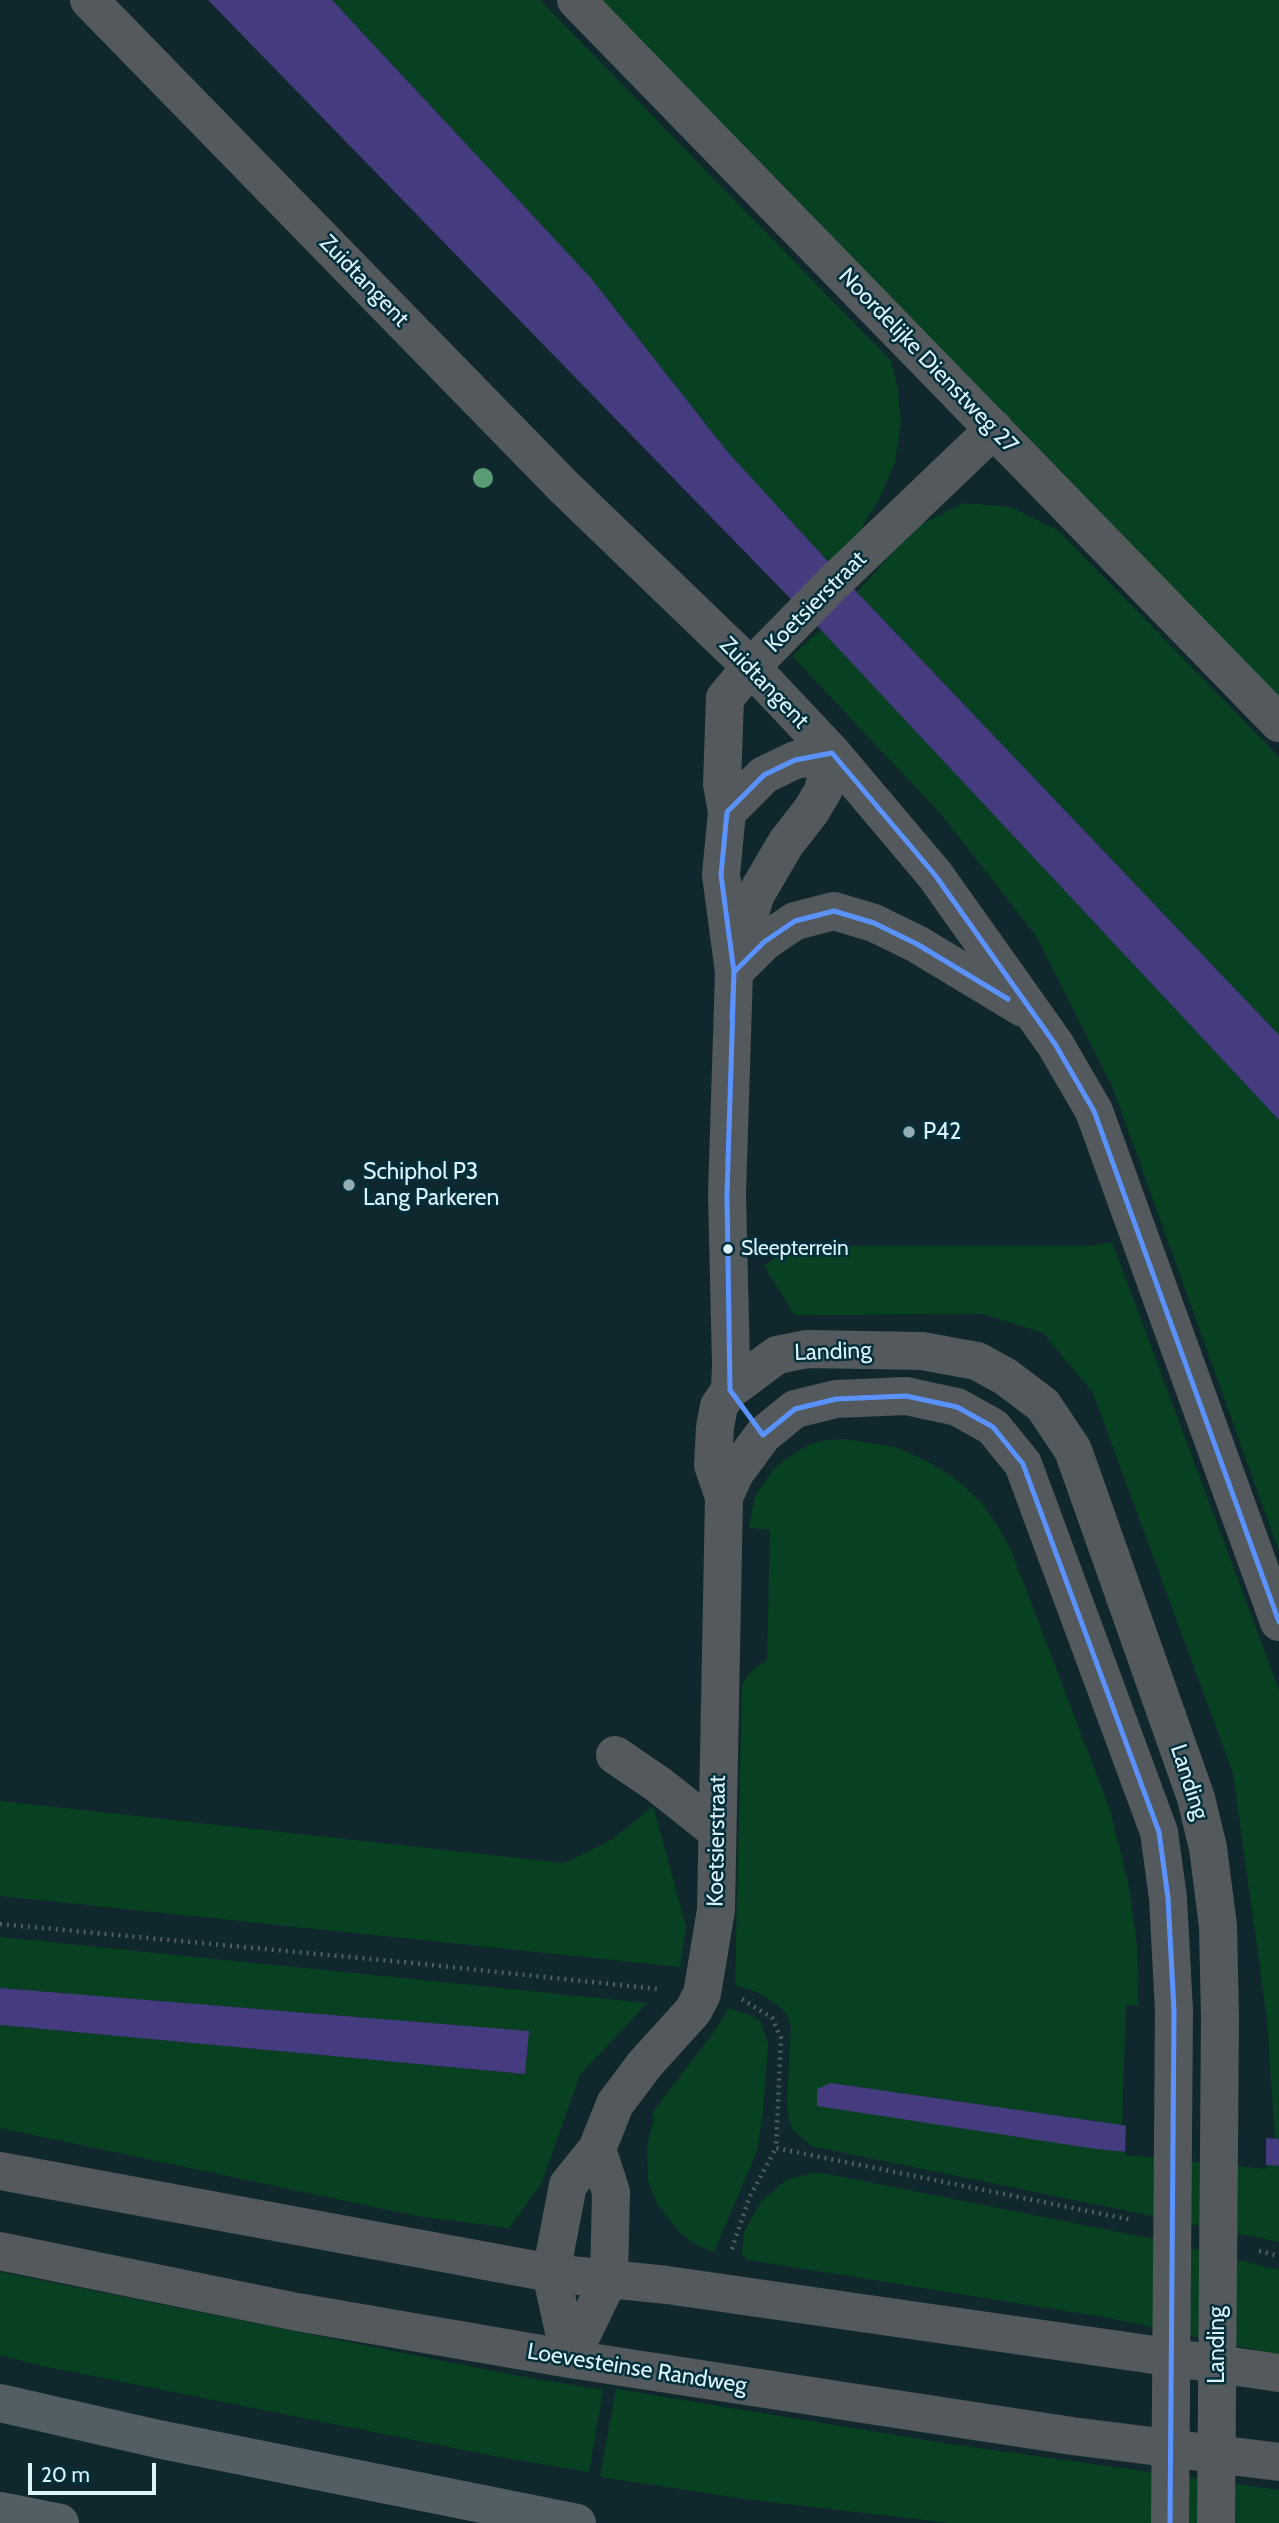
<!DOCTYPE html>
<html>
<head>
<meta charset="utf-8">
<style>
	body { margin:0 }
	#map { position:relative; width:1279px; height:2523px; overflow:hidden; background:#10272d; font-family:Cabin,sans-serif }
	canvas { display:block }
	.scale { position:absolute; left:28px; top:2463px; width:128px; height:32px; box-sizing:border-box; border:4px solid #ddf3fa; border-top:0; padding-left:9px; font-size:21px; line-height:24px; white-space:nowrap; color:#ddf3fa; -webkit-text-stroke:5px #032f3a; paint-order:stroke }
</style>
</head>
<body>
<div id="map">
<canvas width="1279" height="2523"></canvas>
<div class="scale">20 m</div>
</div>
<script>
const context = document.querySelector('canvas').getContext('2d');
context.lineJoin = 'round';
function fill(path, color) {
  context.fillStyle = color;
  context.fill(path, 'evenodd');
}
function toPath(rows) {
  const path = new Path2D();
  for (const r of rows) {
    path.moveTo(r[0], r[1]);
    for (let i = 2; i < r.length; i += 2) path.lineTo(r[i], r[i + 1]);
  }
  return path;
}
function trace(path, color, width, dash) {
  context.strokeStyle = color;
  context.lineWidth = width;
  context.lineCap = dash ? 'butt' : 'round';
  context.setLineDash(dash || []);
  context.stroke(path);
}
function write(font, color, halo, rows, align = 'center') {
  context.font = font + ' Cabin,sans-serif';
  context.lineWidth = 5;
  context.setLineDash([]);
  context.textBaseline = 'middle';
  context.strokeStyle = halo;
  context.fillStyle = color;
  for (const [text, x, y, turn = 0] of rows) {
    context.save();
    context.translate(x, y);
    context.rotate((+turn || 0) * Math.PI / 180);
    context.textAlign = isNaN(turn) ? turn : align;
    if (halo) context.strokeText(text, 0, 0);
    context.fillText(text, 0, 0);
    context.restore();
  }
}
const green = toPath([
	[332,0,540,0,891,361,897,385,901,422,895,462,880,497,856,537,832,566,726,450,590,277],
	[601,0,1279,0,1279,699],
	[963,503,1011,507,1059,531,1279,757,1279,1035,857,592,916,527],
	[821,630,1279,1120,1279,1551,1113,1088,1037,937,941,814,792,656],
	[1112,1242,1279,1690,1279,2139,1275,2139,1267,2019,1233,1773,1093,1393,1043,1333,983,1314,795,1315,764,1266,792,1246,1091,1246],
	[844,1439,895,1447,925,1460,954,1478,980,1501,996,1523,1011,1550,1110,1810,1129,1887,1137,1946,1138,2006,1126,2005,1122,2125,831,2083,1096,2149,1279,2166,1279,2242,811,2146,793,2130,788,2117,787,2101,791,2026,786,2013,775,2003,756,1992,735,1985,742,1685,750,1672,767,1660,770,1530,749,1528,755,1496,774,1469,783,1461,808,1445,826,1440],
	[0,1801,564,1863,613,1839,653,1806,686,1926,680,1967,0,1896],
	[0,1937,647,2003,580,2075,541,2184,509,2228,417,2216,0,2128,0,2025,524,2074,528,2031,0,1988],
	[729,2008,752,2016,761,2022,768,2044,763,2112,757,2151,714,2252,693,2243,681,2234,658,2205,648,2181,647,2146,654,2119,652,2113,714,2032],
	[811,2173,823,2173,1164,2241,1279,2270,1279,2355,1109,2318,749,2260,742,2255,744,2232,761,2202,786,2180],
	[0,2272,508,2374,603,2390,589,2472,494,2456,42,2366,0,2355],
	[616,2389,950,2444,1279,2490,1279,2523,951,2523,752,2500,600,2477]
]);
const water = toPath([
	[208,0,332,0,590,277,726,450,832,566,1279,1035,1279,1120,821,630],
	[0,1988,529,2031,525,2074,0,2025],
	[831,2083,1122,2125,1279,2139,1279,2166,1096,2149,817,2106,817,2089]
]);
const pier = toPath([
	[1126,2122,1266,2135,1266,2169,1125,2155]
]);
const path = toPath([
	[0,1924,413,1963,657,1989],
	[742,1999,772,2018,781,2038,776,2148,1132,2220],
	[732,2249,749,2198,776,2148],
	[1259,2251,1279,2256]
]);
const minor = toPath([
	[89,0,564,487,751,667,832,753,935,875,1055,1044,1094,1111,1279,1622],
	[576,0,1279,723],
	[727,812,764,775,795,760,832,753],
	[738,956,755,896,786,843,811,811,823,791,832,753],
	[734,972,764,942,795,921,834,911,874,923,917,944,1023,1008],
	[730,1390,777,1355,807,1349,922,1351,977,1361,1006,1377,1043,1405,1073,1450,1196,1798,1208,1848,1218,1926,1220,2017],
	[724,1497,735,1473,763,1435,795,1409,836,1399,906,1396,957,1407,993,1427,1023,1464,1159,1832,1168,1898,1174,2011],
	[615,1755,659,1785,717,1831],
	[0,2171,551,2273,667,2285,1279,2373],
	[0,2251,297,2312,570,2359,1072,2436,1279,2462],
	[570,2359,551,2273,568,2185,597,2149,615,2104,645,2064,693,2011,702,1994,716,1910,724,1497,713,1465,715,1427,719,1406,730,1390,731,1365,727,1194,734,972,721,875,727,812,722,784,725,698,751,667,832,584,994,429],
	[570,2359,609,2279,611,2192,597,2149]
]);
const highway = toPath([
	[0,2403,158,2439,577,2523],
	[0,2511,60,2523]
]);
const minorBridge = toPath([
	[1170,2523,1174,2011],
	[1216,2523,1220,2017]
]);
const bus1 = toPath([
	[732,1019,734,972,764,942,795,921,834,911,874,923,917,944,1008,999],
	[1170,2523,1174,2011,1168,1898,1159,1832,1023,1464,993,1427,957,1407,906,1396,836,1399,795,1409,763,1435,730,1390,727,1194,734,972,721,875,727,812,764,775,795,760,832,753,935,875,1055,1044,1094,1111,1279,1622]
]);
const trees = [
	[483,478]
];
const markers = [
	[909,1132,7,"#95acb2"],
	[349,1185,7,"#95acb2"],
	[728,1249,6,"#ddf3fa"]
];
const busNames = [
	["Sleepterrein",741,1249]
];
const streetNames = [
	["Zuidtangent",364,281,46],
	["Noordelijke Dienstweg 27",928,361,46],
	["Koetsierstraat",816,602,-45],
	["Zuidtangent",764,683,46],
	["Landing",833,1352,-2],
	["Landing",1189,1782,72],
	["Koetsierstraat",717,1841,-89],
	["Landing",1217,2345,-90],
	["Loevesteinse Randweg",637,2369,9]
];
const poiNames = [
	["P42",923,1132],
	["Schiphol P3",363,1172],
	["Lang Parkeren",363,1198]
];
fill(green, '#084121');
fill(water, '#443c7e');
fill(pier, '#10272d');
trace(path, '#515d61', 4.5, [2, 5]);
trace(minor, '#53595d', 38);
trace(highway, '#525e64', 38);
trace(minorBridge, '#53595d', 38);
trace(bus1, '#5a93ff', 5);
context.fillStyle = '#599c73';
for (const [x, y] of trees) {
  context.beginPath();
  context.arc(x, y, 10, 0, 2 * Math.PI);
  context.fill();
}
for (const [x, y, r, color] of markers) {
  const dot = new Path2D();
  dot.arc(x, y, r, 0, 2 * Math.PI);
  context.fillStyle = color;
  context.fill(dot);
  trace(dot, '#032f3a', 2.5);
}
write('21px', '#ddf3fa', '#032f3a', busNames, 'left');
write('23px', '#ddf3fa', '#032f3a', streetNames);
write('23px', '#ddf3fa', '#032f3a', poiNames, 'left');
</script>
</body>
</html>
